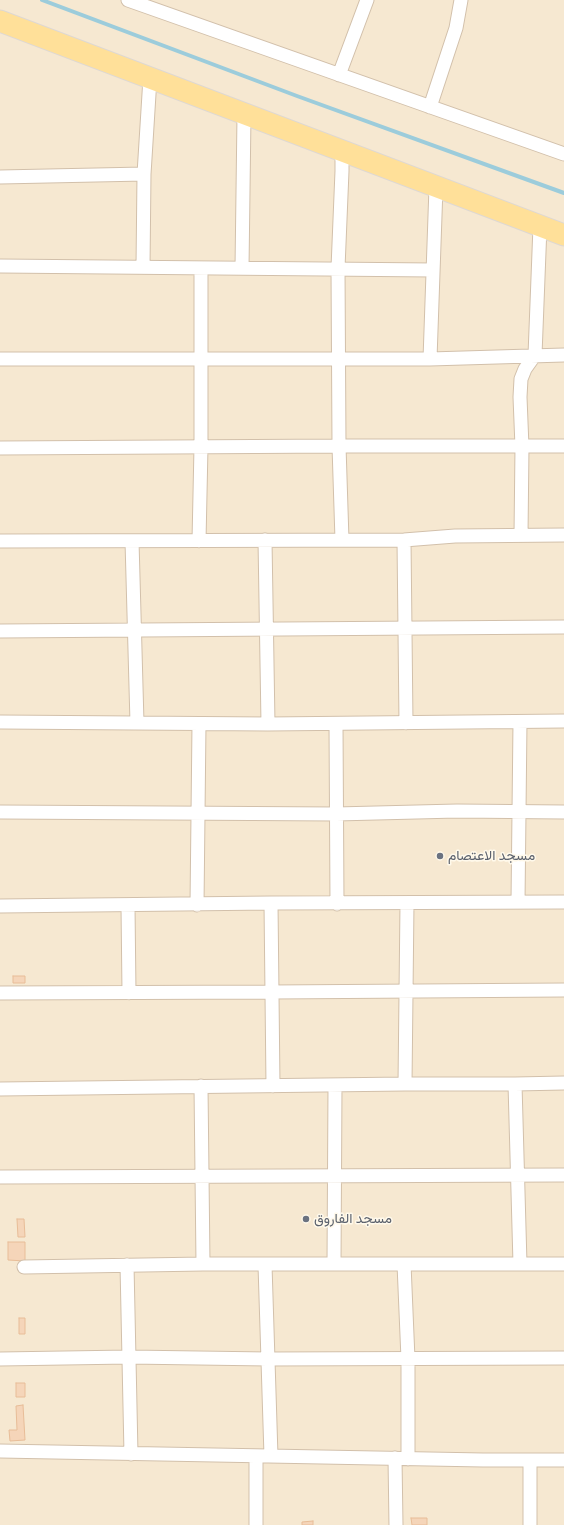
<!DOCTYPE html>
<html>
<head>
<meta charset="utf-8">
<style>
	body { margin:0 }
	canvas { display:block; background:#fef5e3 }
</style>
</head>
<body>
<canvas width="564" height="1525"></canvas>
<script>
const context = document.querySelector('canvas').getContext('2d');
context.lineJoin = 'round';
function fill(path, color) {
  context.fillStyle = color;
  context.fill(path, 'evenodd');
}
function toPath(rows) {
  const path = new Path2D();
  for (const r of rows) {
    path.moveTo(r[0], r[1]);
    for (let i = 2; i < r.length; i += 2) path.lineTo(r[i], r[i + 1]);
  }
  return path;
}
function trace(path, color, width, dash) {
  context.strokeStyle = color;
  context.lineWidth = width;
  context.lineCap = dash ? 'butt' : 'round';
  context.setLineDash(dash || []);
  context.stroke(path);
}
function write(font, color, halo, rows, align = 'center') {
  context.font = font + ' "Fira Sans Condensed",Vazirmatn,sans-serif';
  context.lineWidth = 3;
  context.setLineDash([]);
  context.textBaseline = 'middle';
  context.strokeStyle = halo;
  context.fillStyle = color;
  for (const [text, x, y, turn = 0] of rows) {
    context.save();
    context.translate(x, y);
    context.rotate((+turn || 0) * Math.PI / 180);
    context.textAlign = isNaN(turn) ? turn : align;
    if (halo) context.strokeText(text, 0, 0);
    context.fillText(text, 0, 0);
    context.restore();
  }
}
const residential = toPath([
	[0,0,564,0,564,1525,0,1525]
]);
const stream = toPath([
	[42,0,297,96,564,193]
]);
const building = toPath([
	[13,976,25,976,25,983,13,983,13,976],
	[17,1219,24,1219,25,1237,18,1237,17,1219],
	[8,1242,25,1242,25,1261,8,1260,8,1242],
	[19,1318,25,1318,25,1334,19,1334,19,1318],
	[16,1383,25,1383,25,1397,16,1397,16,1383],
	[23,1405,25,1440,10,1441,9,1430,17,1430,16,1406,23,1405],
	[411,1518,427,1518,427,1525,412,1525,411,1518],
	[313,1521,313,1525,302,1525,302,1522,313,1521]
]);
const street = toPath([
	[128,0,564,154],
	[339,75,367,0],
	[430,107,456,28,461,0],
	[342,151,342,171,338,268,339,446,342,540],
	[0,177,144,174],
	[0,266,433,270],
	[143,267,144,174,150,78],
	[242,268,244,115],
	[0,359,430,359,564,355],
	[430,359,436,187],
	[0,448,339,446,564,446],
	[521,535,522,447,520,397,521,379,525,369,535,355,540,226],
	[265,540,268,724],
	[404,540,406,723],
	[0,541,404,540,455,536,564,535],
	[132,541,137,723],
	[199,541,201,447,201,268],
	[0,631,564,627],
	[0,722,268,724,564,721],
	[336,724,337,904],
	[0,812,336,814,457,811,564,812],
	[518,902,520,722],
	[271,903,273,1086],
	[197,905,199,724],
	[0,906,271,903,564,902],
	[128,906,129,993],
	[0,993,272,992,564,990],
	[405,1084,407,903],
	[515,1084,520,1264],
	[201,1086,203,1264],
	[0,1089,405,1084,515,1084,564,1083],
	[0,1177,564,1175],
	[334,1264,335,1086],
	[404,1264,408,1359,408,1459],
	[127,1265,131,1454],
	[265,1265,271,1456],
	[24,1267,203,1264,564,1264],
	[0,1359,129,1357,268,1359,564,1358],
	[0,1451,483,1460,564,1460],
	[395,1458,396,1525],
	[256,1525,256,1456],
	[530,1525,530,1460]
]);
const primary = toPath([
	[0,21,564,235]
]);
const markers = [
	[440,856,4,"#6b7280"],
	[306,1219,4,"#6b7280"]
];
const worshipNames = [
	["مسجد الاعتصام",448,856],
	["مسجد الفاروق",314,1219]
];
fill(residential, '#f6e8d1');
trace(stream, '#9cccdb', 4);
fill(building, '#f5d5b9');
trace(building, '#e8bd98', 1);
trace(street, '#d2c0ab', 15);
trace(primary, '#ded8d3', 23);
trace(street, '#fff', 13);
trace(primary, '#ffe099', 21);
for (const [x, y, r, color] of markers) {
  const dot = new Path2D();
  dot.arc(x, y, r, 0, 2 * Math.PI);
  context.fillStyle = color;
  context.fill(dot);
  trace(dot, '#fff9eb', 1.5);
}
write('14px', '#5b616d', '#fff9eb', worshipNames, 'left');
</script>
</body>
</html>
